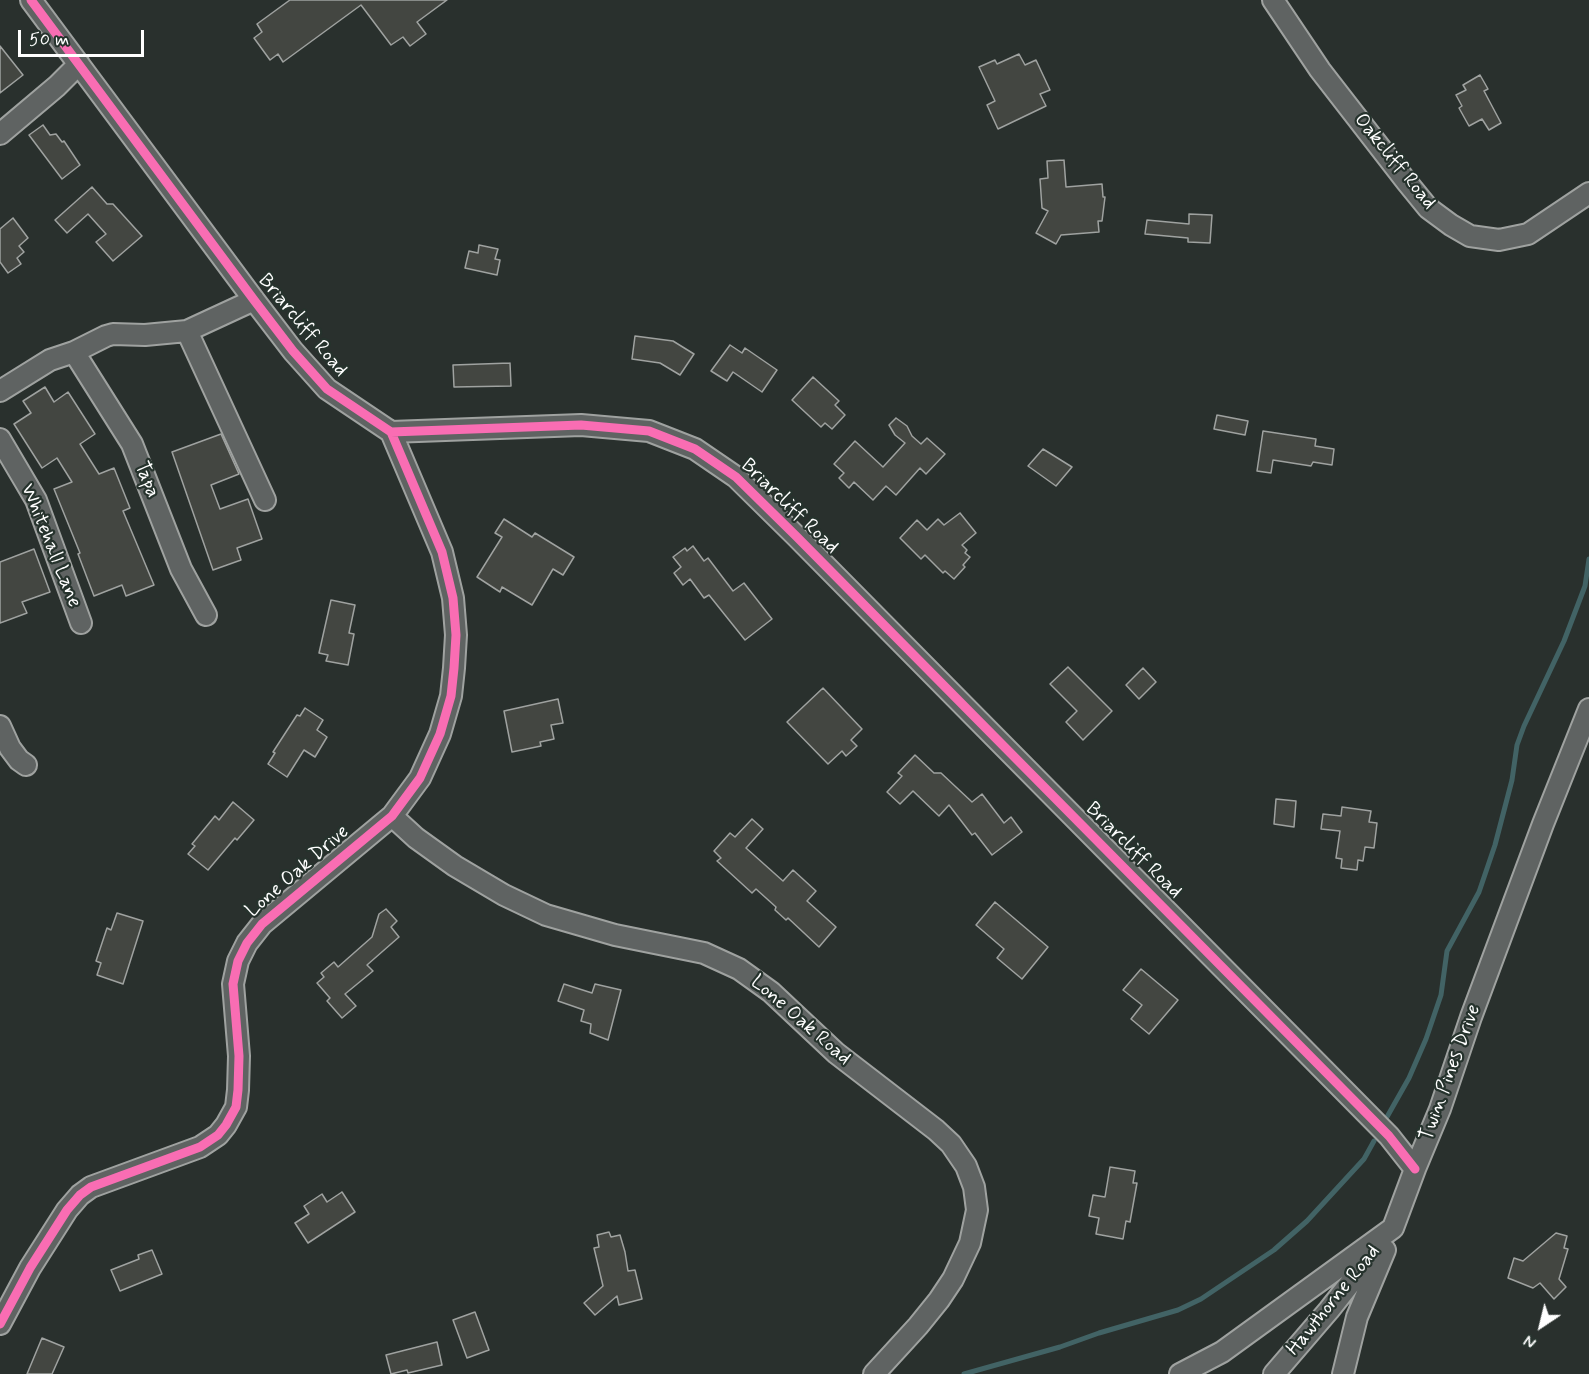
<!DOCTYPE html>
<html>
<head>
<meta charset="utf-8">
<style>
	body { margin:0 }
	#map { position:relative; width:1589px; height:1374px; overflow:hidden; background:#29302d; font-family:Mynerve,sans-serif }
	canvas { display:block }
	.north { position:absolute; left:1511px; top:1296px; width:60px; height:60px; -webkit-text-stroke:4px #26332d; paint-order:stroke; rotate:215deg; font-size:16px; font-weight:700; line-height:24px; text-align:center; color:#fff }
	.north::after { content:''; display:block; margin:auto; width:21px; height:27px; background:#fff; clip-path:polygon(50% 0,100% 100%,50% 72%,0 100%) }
	.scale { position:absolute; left:18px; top:30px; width:126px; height:27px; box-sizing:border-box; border:3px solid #fff; border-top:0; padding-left:8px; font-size:18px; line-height:21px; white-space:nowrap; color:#fff; -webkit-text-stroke:4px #26332d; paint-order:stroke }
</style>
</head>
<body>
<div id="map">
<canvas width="1589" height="1374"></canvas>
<div class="north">N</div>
<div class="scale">50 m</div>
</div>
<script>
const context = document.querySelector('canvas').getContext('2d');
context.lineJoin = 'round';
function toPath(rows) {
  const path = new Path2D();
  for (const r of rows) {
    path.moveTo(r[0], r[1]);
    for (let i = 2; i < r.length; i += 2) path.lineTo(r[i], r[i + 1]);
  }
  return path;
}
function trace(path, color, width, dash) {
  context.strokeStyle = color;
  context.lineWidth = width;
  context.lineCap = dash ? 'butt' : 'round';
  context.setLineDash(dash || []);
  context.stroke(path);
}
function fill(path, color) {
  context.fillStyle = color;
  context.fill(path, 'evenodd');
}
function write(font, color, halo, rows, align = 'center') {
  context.font = font + ' Mynerve,sans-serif';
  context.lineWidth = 4.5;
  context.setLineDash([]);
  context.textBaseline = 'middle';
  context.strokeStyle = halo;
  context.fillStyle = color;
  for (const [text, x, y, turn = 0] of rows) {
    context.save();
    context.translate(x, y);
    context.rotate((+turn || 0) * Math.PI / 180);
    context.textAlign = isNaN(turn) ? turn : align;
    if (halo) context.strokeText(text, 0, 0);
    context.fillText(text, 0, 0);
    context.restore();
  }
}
const stream = toPath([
	[1383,1124,1409,1078,1426,1039,1441,995,1447,951,1479,892,1495,845,1512,780,1517,745,1524,726,1564,641,1585,586,1589,559],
	[964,1374,1060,1347,1099,1333,1178,1310,1201,1299,1274,1250,1307,1221,1364,1159,1374,1141]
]);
const building = toPath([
	[290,0,447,0,417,22,426,34,410,46,403,37,391,45,361,5,283,62,278,54,270,60,254,38,262,32,257,24,290,0],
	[0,46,23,75,0,93,0,46],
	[1019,54,1025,65,1036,60,1050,90,1040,94,1046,106,998,129,987,105,995,101,979,67,995,60,997,64,1019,54],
	[1480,75,1488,89,1484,91,1501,123,1489,130,1482,119,1469,126,1459,108,1462,106,1456,95,1466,90,1463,85,1480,75],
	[43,125,50,135,56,134,62,142,64,141,80,165,62,179,29,135,43,125],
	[1064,160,1066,187,1102,184,1103,197,1105,197,1102,221,1098,221,1099,232,1061,235,1056,244,1036,233,1048,211,1042,208,1040,179,1048,178,1047,161,1064,160],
	[92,187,107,204,113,204,142,236,113,261,96,242,106,234,88,214,67,233,55,220,92,187],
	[1189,214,1212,215,1210,243,1188,242,1188,238,1145,234,1147,220,1189,224,1189,214],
	[13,218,28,238,19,246,24,252,17,258,21,264,8,273,0,262,0,229,13,218],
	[479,245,498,249,495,259,500,260,497,275,465,268,469,251,478,253,479,245],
	[635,336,673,341,694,354,680,375,660,363,632,359,635,336],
	[730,345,742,353,745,348,777,370,762,392,733,372,727,381,711,371,730,345],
	[510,363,511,386,454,387,453,365,510,363],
	[813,377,839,401,835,405,845,415,832,429,825,423,821,427,792,400,813,377],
	[45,387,54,402,68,392,95,434,80,444,99,474,114,468,130,508,123,511,154,585,126,596,122,585,94,596,78,554,80,553,54,489,72,482,57,458,42,468,14,424,31,413,23,401,45,387],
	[1217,415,1248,421,1245,435,1214,429,1217,415],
	[896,418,907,426,912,436,921,444,927,438,945,454,926,474,920,468,896,495,886,486,873,500,854,482,849,488,839,478,844,473,834,464,855,441,883,467,905,443,895,435,889,425,896,418],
	[1263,431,1316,439,1315,446,1334,449,1332,465,1313,462,1311,466,1273,460,1271,473,1257,471,1263,431],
	[221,434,239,474,211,485,220,509,248,499,262,539,237,548,241,560,213,570,172,452,221,434],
	[1043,449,1072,467,1056,486,1028,466,1043,449],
	[960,513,976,533,962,545,967,550,965,553,970,557,963,565,965,567,954,579,945,571,943,573,925,555,921,559,900,538,917,520,927,530,938,519,944,525,960,513],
	[504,519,532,537,535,533,574,557,563,575,553,569,532,605,502,587,500,592,477,577,502,537,495,533,504,519],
	[693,546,704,561,708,558,733,591,744,583,772,619,745,640,709,595,704,598,690,579,683,585,674,573,681,567,673,557,685,548,687,551,693,546],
	[34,549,50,592,22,602,27,613,0,623,0,562,34,549],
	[331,600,355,605,349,633,354,634,348,665,326,661,328,655,319,653,331,600],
	[1068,667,1112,711,1083,740,1066,722,1077,711,1050,684,1068,667],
	[1143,668,1156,682,1139,699,1126,685,1143,668],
	[823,688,862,729,851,740,857,746,846,756,842,751,828,764,787,722,823,688],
	[558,699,563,723,551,725,554,739,540,742,541,746,512,752,504,711,558,699],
	[305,708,323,720,317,730,327,737,315,757,304,750,287,777,268,764,275,753,273,752,297,715,300,716,305,708],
	[915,755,934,773,941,773,972,802,982,794,1004,823,1011,817,1022,832,992,855,975,833,972,835,949,805,939,816,913,791,900,804,887,792,902,776,898,773,915,755],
	[1276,799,1296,801,1294,827,1274,824,1276,799],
	[233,802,254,820,237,840,235,838,208,870,188,854,195,846,192,844,215,816,219,820,233,802],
	[1342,807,1371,811,1369,822,1377,823,1374,848,1365,847,1363,861,1358,860,1357,870,1341,868,1342,859,1336,858,1340,831,1321,829,1323,814,1341,816,1342,807],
	[752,819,763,829,746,848,783,881,793,870,816,891,807,901,836,927,819,947,788,918,786,920,775,910,776,907,756,889,752,893,717,861,721,858,714,851,730,833,735,837,752,819],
	[995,902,1048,947,1022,979,997,958,1004,949,976,925,995,902],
	[386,909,397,921,391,927,399,937,367,965,373,971,345,994,356,1006,342,1018,327,1001,330,998,317,983,324,977,321,973,334,962,338,967,372,937,379,914,386,909],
	[117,913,143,921,123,984,97,975,101,963,96,961,107,928,111,930,117,913],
	[1141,969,1178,1000,1149,1034,1131,1019,1142,1005,1123,990,1141,969],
	[564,984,592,993,595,984,621,990,608,1040,590,1033,591,1024,581,1021,584,1010,558,1001,564,984],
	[1110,1167,1135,1171,1133,1183,1137,1183,1130,1222,1126,1221,1123,1239,1096,1234,1099,1218,1089,1216,1093,1195,1105,1197,1110,1167],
	[342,1192,355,1212,308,1243,295,1223,309,1214,304,1206,322,1194,327,1202,342,1192],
	[609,1232,611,1237,620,1235,625,1252,628,1271,635,1270,642,1299,619,1305,617,1296,595,1315,584,1303,603,1286,594,1248,599,1247,597,1235,609,1232],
	[1556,1233,1567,1236,1564,1248,1568,1249,1559,1279,1566,1287,1554,1299,1540,1283,1533,1288,1508,1278,1514,1258,1523,1261,1556,1233],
	[152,1250,162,1274,120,1291,111,1270,139,1259,138,1255,152,1250],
	[475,1312,489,1350,467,1358,453,1320,475,1312],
	[42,1338,64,1347,52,1374,27,1374,42,1338],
	[437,1342,442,1365,408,1373,407,1370,391,1374,386,1355,437,1342]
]);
const street = toPath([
	[31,0,254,300,293,351,327,389,391,432,581,425,649,431,695,449,736,477,796,536,1389,1136,1415,1169],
	[1273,0,1320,70,1406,181,1428,208,1451,225,1470,236,1499,240,1528,234,1589,193],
	[0,134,57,86,79,64],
	[187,331,265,500],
	[74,352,132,444,181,569,206,615],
	[0,391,50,360,74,352,106,336,113,334,145,335,187,331,254,300],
	[0,439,36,500,81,623],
	[0,726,10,748,19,760,26,765],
	[392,816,416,838,455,866,504,895,546,915,615,935,704,953,739,969,771,992,836,1053,936,1130,951,1144,966,1166,974,1187,977,1210,970,1243,953,1279,939,1300,918,1326,874,1374],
	[0,1324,30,1268,67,1210,80,1195,91,1187,200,1147,218,1135,226,1125,236,1107,238,1090,239,1056,233,984,238,961,247,943,262,924,392,816,420,778,440,734,451,696,454,668,456,635,453,598,442,552,391,432],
	[1180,1374,1222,1352,1393,1228,1415,1169,1440,1109,1471,1017,1543,824,1589,709],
	[1274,1374,1329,1310,1379,1247],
	[1343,1374,1357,1317,1385,1250]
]);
const cycleway = toPath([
	[31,0,254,300,293,351,327,389,391,432,581,425,649,431,695,449,736,477,796,536,1389,1136,1415,1169],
	[0,1324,30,1268,67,1210,80,1195,91,1187,200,1147,218,1135,226,1125,236,1107,238,1090,239,1056,233,984,238,961,247,943,262,924,392,816,420,778,440,734,451,696,454,668,456,635,453,598,442,552,391,432]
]);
const streetNames = [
	["Oakcliff Road",1394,162,51],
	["Briarcliff Road",302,326,50],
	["Tapa",146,480,69],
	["Briarcliff Road",789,507,44],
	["Whitehall Lane",50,546,68],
	["Briarcliff Road",1133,851,45],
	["Lone Oak Drive",298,872,-41],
	["Lone Oak Road",800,1021,41],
	["Twin Pines Drive",1451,1073,-70],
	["Hawthorne Road",1334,1301,-51]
];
trace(stream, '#426365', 5);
fill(building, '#434641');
trace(building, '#9fa2a0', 1.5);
trace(street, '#9fa2a0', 24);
trace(street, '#5f6362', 20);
trace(cycleway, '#f96db3', 9);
write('20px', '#fff', '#26332d', streetNames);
</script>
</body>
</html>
